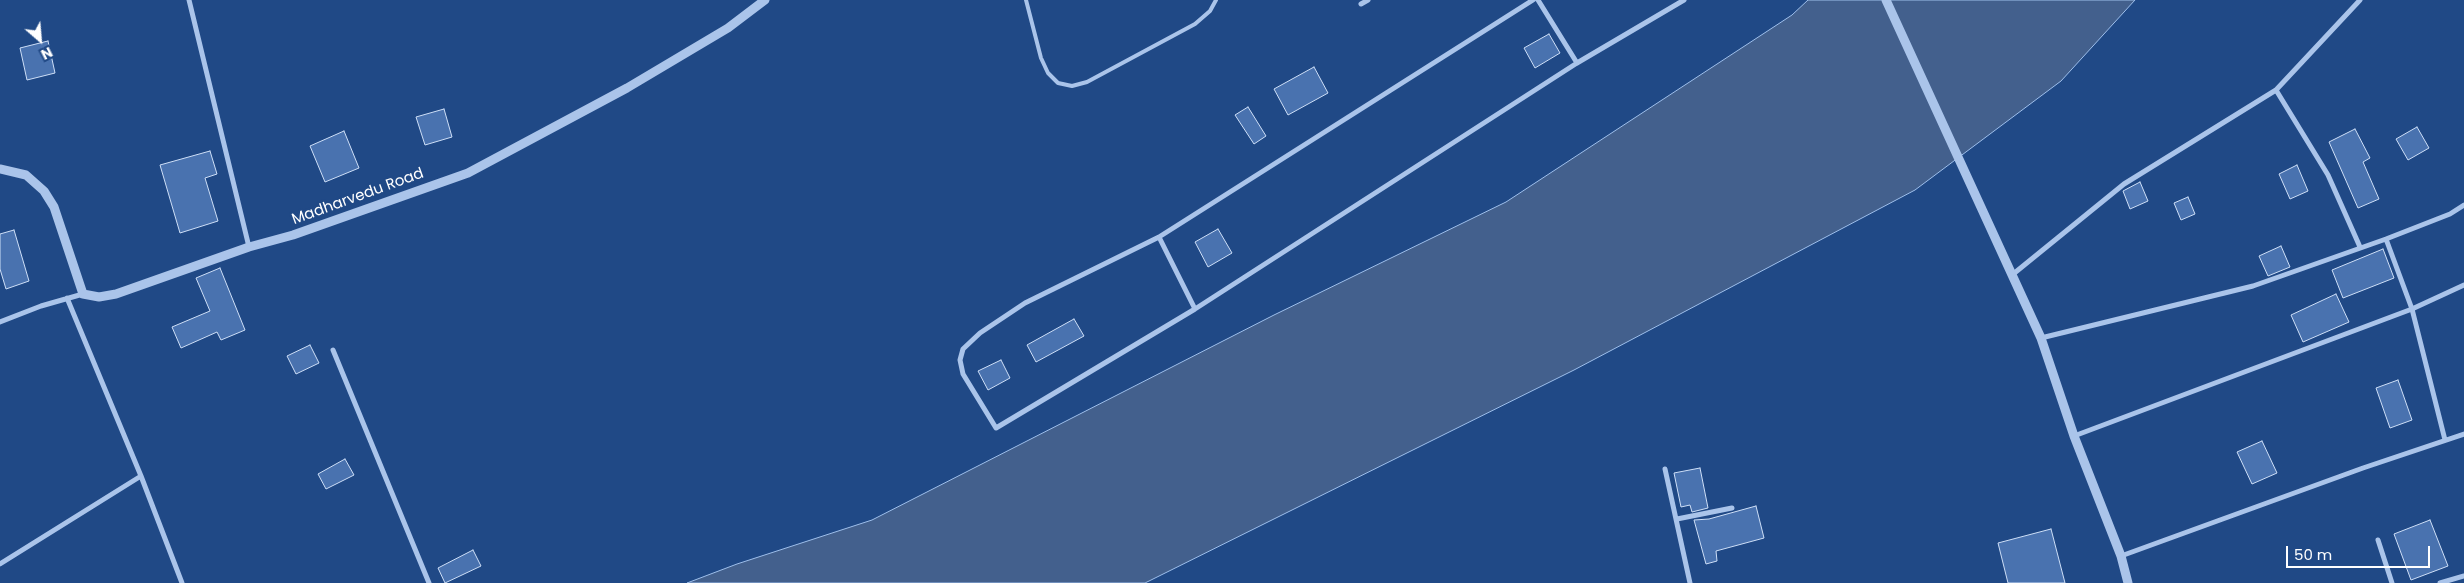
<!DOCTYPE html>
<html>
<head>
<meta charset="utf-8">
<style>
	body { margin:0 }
	#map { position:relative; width:2464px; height:583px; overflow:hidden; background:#204986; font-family:Poppins,sans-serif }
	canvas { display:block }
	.north { position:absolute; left:15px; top:15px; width:50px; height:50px; -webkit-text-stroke:4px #204986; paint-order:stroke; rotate:153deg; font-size:14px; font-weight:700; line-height:20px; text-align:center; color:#fff }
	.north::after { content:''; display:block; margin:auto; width:18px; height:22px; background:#fff; clip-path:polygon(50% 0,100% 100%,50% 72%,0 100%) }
	.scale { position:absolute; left:2286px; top:546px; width:144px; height:22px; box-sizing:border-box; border:2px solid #fff; border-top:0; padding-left:6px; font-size:15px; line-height:18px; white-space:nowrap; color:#fff; -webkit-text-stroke:4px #204986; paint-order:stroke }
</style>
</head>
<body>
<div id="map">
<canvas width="2464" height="583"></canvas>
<div class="north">N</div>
<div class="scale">50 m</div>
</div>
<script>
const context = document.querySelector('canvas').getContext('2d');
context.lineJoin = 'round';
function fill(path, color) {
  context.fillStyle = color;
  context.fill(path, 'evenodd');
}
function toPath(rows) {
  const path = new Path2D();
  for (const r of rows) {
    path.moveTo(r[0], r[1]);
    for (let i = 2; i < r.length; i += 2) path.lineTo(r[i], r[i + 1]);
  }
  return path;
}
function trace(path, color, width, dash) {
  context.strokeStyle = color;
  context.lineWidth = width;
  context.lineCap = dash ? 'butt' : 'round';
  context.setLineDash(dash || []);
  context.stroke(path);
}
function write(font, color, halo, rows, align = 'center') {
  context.font = font + ' Poppins,sans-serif';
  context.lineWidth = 4.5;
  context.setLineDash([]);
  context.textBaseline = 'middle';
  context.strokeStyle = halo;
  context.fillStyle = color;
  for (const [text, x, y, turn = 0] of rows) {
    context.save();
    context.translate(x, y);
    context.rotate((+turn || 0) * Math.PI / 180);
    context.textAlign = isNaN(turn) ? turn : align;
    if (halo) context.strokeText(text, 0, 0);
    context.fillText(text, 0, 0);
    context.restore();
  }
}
const water = toPath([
	[1808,0,2135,0,2061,81,1915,190,1574,370,1145,583,687,583,737,564,872,520,1274,315,1506,202,1792,15,1808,0]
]);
const building = toPath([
	[1549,34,1560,53,1535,68,1524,48,1549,34],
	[48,41,55,73,27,80,20,48,48,41],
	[1314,67,1328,93,1288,115,1274,89,1314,67],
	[1248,107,1266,136,1254,144,1235,115,1248,107],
	[444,109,452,137,425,145,416,117,444,109],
	[2417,127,2429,148,2408,160,2396,139,2417,127],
	[2355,129,2370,158,2363,162,2379,199,2358,208,2329,142,2355,129],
	[344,131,359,168,325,182,310,146,344,131],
	[210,151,217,174,205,178,218,221,180,233,160,165,210,151],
	[2297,165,2308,191,2290,199,2279,174,2297,165],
	[2140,182,2148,201,2130,209,2123,191,2140,182],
	[2188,197,2195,214,2181,220,2174,203,2188,197],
	[1218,229,1232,253,1208,267,1195,242,1218,229],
	[14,230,29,281,6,289,0,269,0,234,14,230],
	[2281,246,2290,267,2268,276,2259,256,2281,246],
	[2383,249,2394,278,2343,298,2332,270,2383,249],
	[220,268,245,330,221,340,217,332,181,348,172,327,210,311,196,278,220,268],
	[2336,294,2349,322,2303,342,2291,315,2336,294],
	[1074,319,1084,336,1036,362,1027,345,1074,319],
	[310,345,319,363,296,374,287,356,310,345],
	[1001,360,1010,378,988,390,978,371,1001,360],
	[2398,380,2412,420,2390,428,2376,388,2398,380],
	[2262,441,2277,473,2252,484,2237,452,2262,441],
	[345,459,354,475,326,489,318,474,345,459],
	[1700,468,1708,508,1692,512,1690,505,1681,507,1674,473,1700,468],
	[1756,506,1764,538,1716,551,1717,561,1706,564,1694,520,1709,519,1756,506],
	[2430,520,2448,566,2411,580,2394,534,2430,520],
	[2051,529,2065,583,2008,583,1998,543,2051,529],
	[473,550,481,566,445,583,438,568,473,550]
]);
const service = toPath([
	[1026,0,1041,58,1048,73,1058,83,1072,86,1087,82,1195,24,1210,11,1216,0]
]);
const minor = toPath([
	[189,0,249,247],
	[1533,0,1159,237,1025,303,980,333,963,349,960,360,963,374,996,428,1195,309,1577,63,1684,0],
	[1538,0,1577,63],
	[1361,4,1368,0],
	[2276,90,2328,175,2360,247],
	[1159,237,1195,309],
	[2386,239,2412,309,2464,285],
	[2012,275,2124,184,2276,90,2360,0],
	[67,298,141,476,182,583],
	[0,322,41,306,83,294],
	[2041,338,2253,286,2386,239,2450,214,2464,205],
	[333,350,429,583],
	[2074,436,2412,309,2445,440],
	[1665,469,1690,583],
	[1677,519,1732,508],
	[2378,540,2392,583],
	[2121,556,2363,468,2464,434],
	[0,564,141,476],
	[2440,583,2464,576]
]);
const tertiary = toPath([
	[1886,0,2041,338,2074,436,2121,556,2128,583],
	[0,169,26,175,44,191,54,207,83,294,99,297,116,294,249,247,293,235,468,173,627,88,728,28,765,0]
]);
const streetNames = [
	["Madharvedu Road",358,197,-20]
];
fill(water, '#43608d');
trace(water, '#9ebfeb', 1);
fill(building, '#4972af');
trace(building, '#cedff7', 1);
trace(service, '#aac4ea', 4);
trace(minor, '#aac4ea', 5);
trace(tertiary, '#aac4ea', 9);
write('15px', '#fff', '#204986', streetNames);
</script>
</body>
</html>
